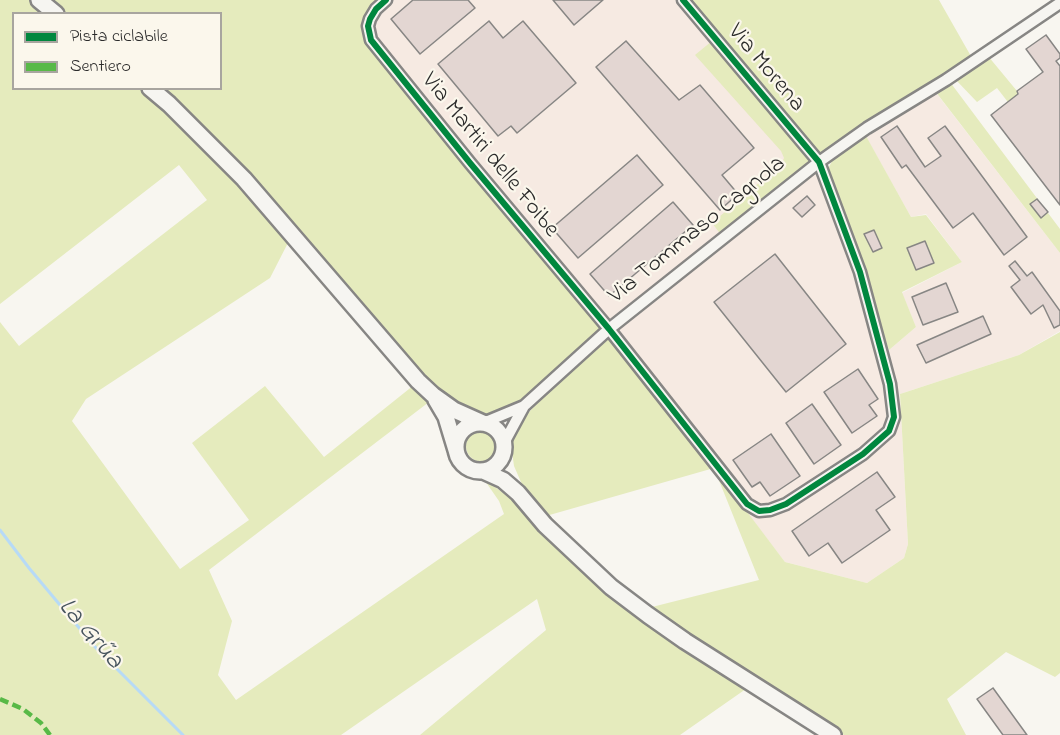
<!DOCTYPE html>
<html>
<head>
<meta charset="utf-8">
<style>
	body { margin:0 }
	#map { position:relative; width:1060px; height:735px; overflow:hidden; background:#f8f6f0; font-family:"Indie Flower",sans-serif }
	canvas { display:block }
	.legend { position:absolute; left:12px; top:12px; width:210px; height:78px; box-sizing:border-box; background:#fbf7ec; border:2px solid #a8a59f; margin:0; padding:8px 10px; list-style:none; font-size:18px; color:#2b2b2b }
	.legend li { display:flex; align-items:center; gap:12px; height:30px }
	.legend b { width:30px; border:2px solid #a8a59f }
</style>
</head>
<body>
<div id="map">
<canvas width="1060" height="735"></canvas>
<ul class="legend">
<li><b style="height:8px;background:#00873e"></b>Pista ciclabile</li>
<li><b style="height:8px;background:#58b947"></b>Sentiero</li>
</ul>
</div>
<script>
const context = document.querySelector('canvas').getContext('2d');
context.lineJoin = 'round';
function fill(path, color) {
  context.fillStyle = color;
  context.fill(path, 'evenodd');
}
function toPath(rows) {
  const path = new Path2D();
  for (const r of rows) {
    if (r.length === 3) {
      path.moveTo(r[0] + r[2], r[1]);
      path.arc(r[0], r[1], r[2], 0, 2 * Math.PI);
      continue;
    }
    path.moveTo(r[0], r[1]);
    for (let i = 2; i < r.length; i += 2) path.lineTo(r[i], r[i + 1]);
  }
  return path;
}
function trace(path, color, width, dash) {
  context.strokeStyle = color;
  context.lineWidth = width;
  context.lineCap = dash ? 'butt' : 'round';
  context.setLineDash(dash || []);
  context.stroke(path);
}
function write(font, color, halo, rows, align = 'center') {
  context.font = font + ' "Indie Flower",sans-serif';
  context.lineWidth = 4.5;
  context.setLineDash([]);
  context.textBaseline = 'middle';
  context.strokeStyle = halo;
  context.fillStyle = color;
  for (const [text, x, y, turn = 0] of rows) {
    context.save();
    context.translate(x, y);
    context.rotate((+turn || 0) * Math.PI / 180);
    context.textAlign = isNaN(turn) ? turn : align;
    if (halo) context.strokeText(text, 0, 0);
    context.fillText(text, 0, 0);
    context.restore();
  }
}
const built = toPath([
	[383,0,687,0,826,171,889,350,916,327,902,293,962,262,926,214,911,217,861,128,930,85,1060,253,1060,331,1019,355,900,394,908,544,904,558,867,583,785,562,605,330,368,39,369,13]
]);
const green = toPath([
	[0,0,39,0,56,13,14,14,14,88,150,89,292,235,270,278,86,399,72,421,180,569,249,520,192,443,265,386,324,457,414,385,429,402,209,570,232,621,218,675,236,700,504,514,499,501,483,478,521,506,570,551,753,684,680,735,420,735,546,630,537,599,341,735,0,735,0,322,19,346,207,200,179,165,0,304],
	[45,0,383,0,365,26,605,330,520,402,500,411,485,414,467,410,438,393,156,89,220,88,220,14,63,13],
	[687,0,939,0,972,58,819,157],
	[712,41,813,162,802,169,722,236,712,223,781,164,784,158,781,151,695,55],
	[988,56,1017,91,1060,150,1060,169,997,88,977,102,955,79],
	[950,82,1060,229,1060,253,935,91],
	[866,136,911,217,926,215,962,262,902,292,916,327,889,350,827,171,834,157],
	[606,332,714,468,785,562,867,583,904,558,908,544,900,394,1019,355,1060,332,1060,673,1055,677,1006,652,947,699,966,735,844,735,644,609,759,580,714,468,546,516,524,489,514,466,512,452,513,439,520,425,527,414],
	[482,446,16]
]);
const stream = toPath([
	[0,530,29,568,96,648,183,735]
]);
const building = toPath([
	[413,0,468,0,475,8,420,54,391,19,413,0],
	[553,0,603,0,574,25,553,0],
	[489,21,503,38,523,21,576,83,517,133,511,126,498,136,438,64,489,21],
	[1046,35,1060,54,1060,58,1056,61,1060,66,1060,205,991,115,1018,94,1017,91,1043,72,1026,49,1046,35],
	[626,41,679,100,700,85,754,148,722,175,738,194,720,210,596,67,626,41],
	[897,126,925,167,941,156,928,138,945,126,1027,237,1004,255,973,213,953,228,906,165,902,168,881,137,897,126],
	[637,155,663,185,578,258,552,228,637,155],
	[807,196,815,205,802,217,793,208,807,196],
	[1037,199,1048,212,1041,218,1030,204,1037,199],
	[673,202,693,225,609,296,590,274,673,202],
	[874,230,882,248,873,252,864,234,874,230],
	[925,241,934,263,916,270,907,248,925,241],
	[775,254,846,344,786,392,714,302,775,254],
	[1015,261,1027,276,1032,272,1060,311,1060,325,1054,328,1043,305,1031,314,1011,287,1020,280,1009,266,1015,261],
	[946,283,958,312,923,325,912,297,946,283],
	[983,316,991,334,926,363,917,345,983,316],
	[858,369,878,399,869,405,877,416,852,433,824,392,858,369],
	[812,404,841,445,814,464,786,423,812,404],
	[771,434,800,476,770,496,760,482,752,487,733,460,771,434],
	[877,472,895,497,876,510,890,530,842,563,828,543,809,556,792,531,877,472],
	[993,688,1027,735,1003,735,977,699,993,688]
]);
const street = toPath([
	[386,0,376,9,370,19,368,26,371,40,470,163,609,329,747,504,759,511,770,510,786,504,863,454,889,431,894,417,890,384,860,272,819,162,683,0],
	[483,423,524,406],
	[504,443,524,406,609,329,819,162,867,128,946,80,1060,3]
]);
const secondary = toPath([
	[39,0,56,14],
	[150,88,169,104,244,179,418,381,433,395,454,410,483,423],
	[436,400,446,417,456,450],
	[480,447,24],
	[483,471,503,480,518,493,545,525,611,587,648,615,685,641,833,735]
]);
const quiet = toPath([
	[0,699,23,709,41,723,50,735]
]);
const cycleway = toPath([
	[386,0,376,9,370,19,368,26,371,40,470,163,609,329,747,504,759,511,770,510,786,504,863,454,889,431,894,417,890,384,860,272,819,162,683,0]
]);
const streetNames = [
	["Via Morena",765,69,50],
	["Via Martiri delle Foibe",489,156,51],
	["Via Tommaso Cagnola",698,231,-39]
];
const waterNames = [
	["La Grűa",89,635,49]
];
fill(built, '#f6eae2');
fill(green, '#e5ebbd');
trace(stream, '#b7daf6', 3);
fill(building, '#e3d6d2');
trace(building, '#878684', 1.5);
trace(street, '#878684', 15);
trace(secondary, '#878684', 20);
trace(street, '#f6f5f1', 10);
trace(secondary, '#f6f5f1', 15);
trace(quiet, '#58b947', 4.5, [9, 4.5]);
trace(cycleway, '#00873e', 6);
write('24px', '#2b2b2b', '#fbf7ec', streetNames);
write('italic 26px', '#47545e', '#fbf7ec', waterNames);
</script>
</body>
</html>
